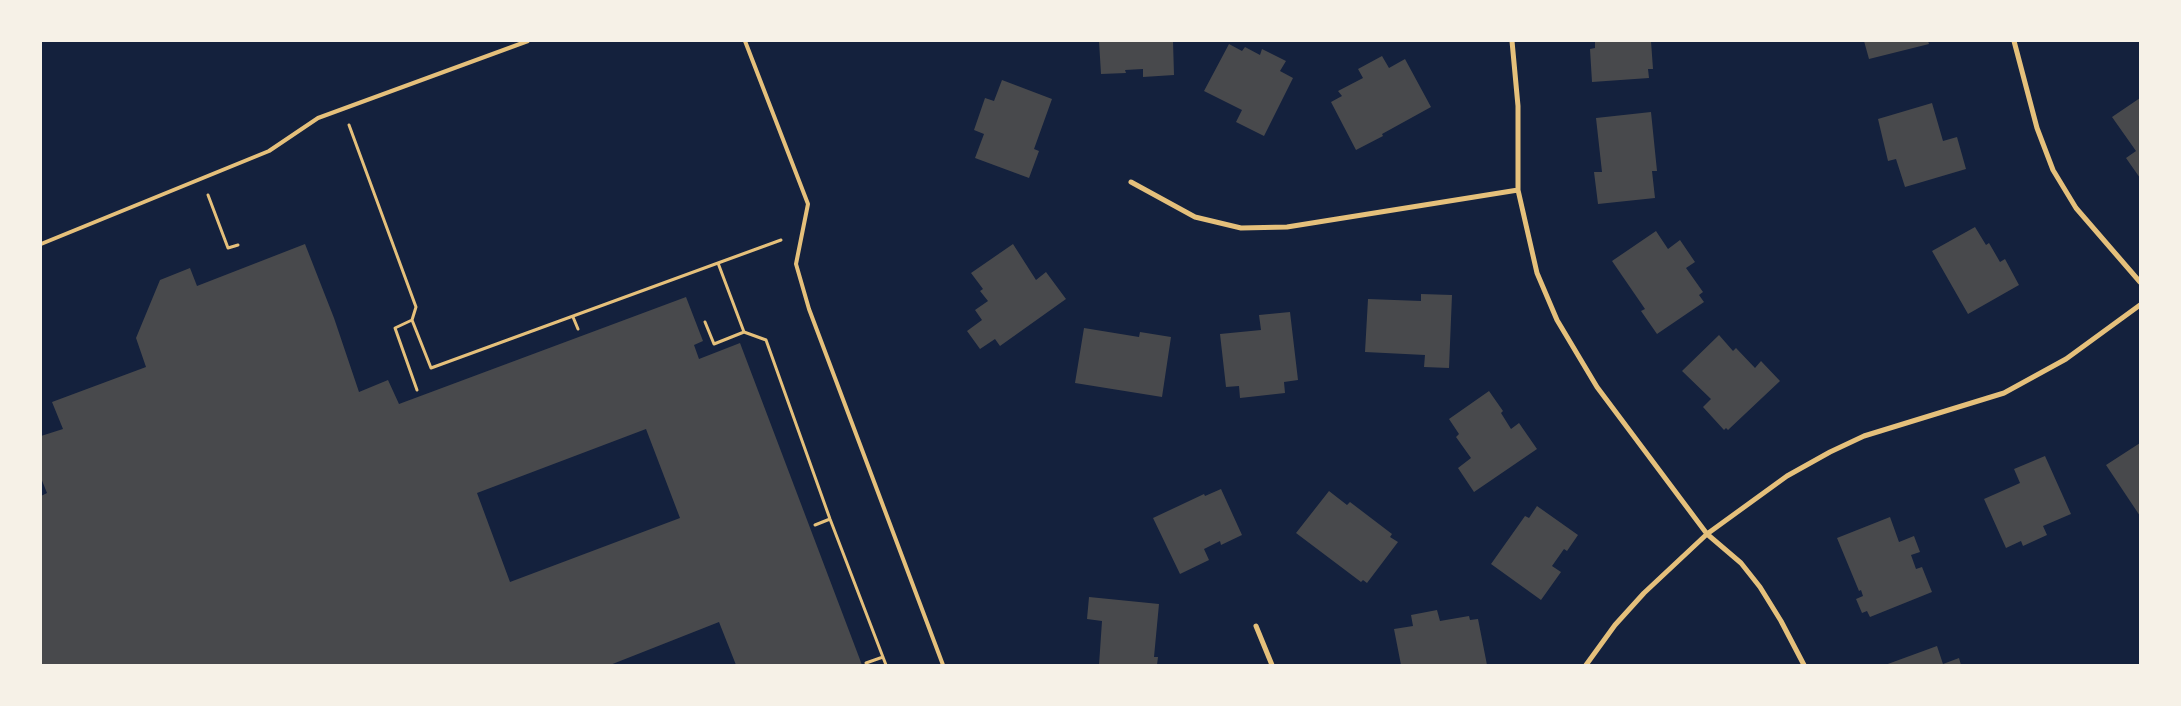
<!DOCTYPE html>
<html>
<head>
<meta charset="utf-8">
<style>
	body { margin:0 }
	#map { position:relative; width:2181px; height:706px; overflow:hidden; background:#14213d; font-family:Literata,serif }
	canvas { display:block }
	.frame { position:absolute; inset:0; border:42px solid #f6f1e7; pointer-events:none }
</style>
</head>
<body>
<div id="map">
<canvas width="2181" height="706"></canvas>
<div class="frame"></div>
</div>
<script>
const context = document.querySelector('canvas').getContext('2d');
context.lineJoin = 'round';
function fill(path, color) {
  context.fillStyle = color;
  context.fill(path, 'evenodd');
}
function toPath(rows) {
  const path = new Path2D();
  for (const r of rows) {
    path.moveTo(r[0], r[1]);
    for (let i = 2; i < r.length; i += 2) path.lineTo(r[i], r[i + 1]);
  }
  return path;
}
function trace(path, color, width, dash) {
  context.strokeStyle = color;
  context.lineWidth = width;
  context.lineCap = dash ? 'butt' : 'round';
  context.setLineDash(dash || []);
  context.stroke(path);
}
const building = toPath([
	[1099,41,1173,41,1174,75,1143,77,1143,69,1125,70,1126,73,1101,74],
	[1595,41,1651,41,1653,69,1648,69,1649,78,1592,82,1590,49,1595,48],
	[1864,41,1928,41,1929,44,1869,59],
	[1229,44,1242,51,1245,47,1260,55,1262,49,1286,61,1280,71,1293,78,1264,136,1236,122,1242,110,1204,91],
	[1382,56,1389,68,1405,59,1431,107,1382,134,1383,136,1356,150,1331,102,1342,96,1338,91,1363,78,1358,69],
	[1002,80,1052,99,1034,149,1039,151,1029,178,975,158,984,134,974,130,985,98,994,101],
	[2140,98,2140,178,2126,158,2136,151,2112,117],
	[1932,103,1943,141,1957,137,1966,169,1905,187,1896,159,1888,161,1878,119],
	[1651,112,1657,171,1652,171,1655,198,1598,204,1594,172,1602,172,1596,118],
	[1975,227,1986,245,1989,243,2000,262,2005,259,2019,285,1968,314,1932,251],
	[1656,231,1668,249,1680,240,1695,262,1686,268,1703,292,1699,295,1704,302,1657,334,1641,311,1645,309,1612,261],
	[305,244,334,318,359,392,388,380,399,404,686,297,703,341,694,345,699,359,740,343,862,665,736,665,719,622,610,665,41,665,41,496,47,493,41,478,41,436,63,429,52,402,146,367,136,338,160,280,190,268,197,286],
	[646,429,680,518,510,582,477,493],
	[1013,244,1036,280,1046,272,1066,299,1000,346,995,339,980,349,967,331,982,320,975,310,988,301,980,291,983,289,971,273],
	[1421,294,1452,295,1449,368,1424,367,1425,355,1365,352,1368,299,1421,301],
	[1290,312,1298,380,1284,382,1285,393,1240,398,1239,386,1226,387,1220,334,1261,330,1259,315],
	[1084,328,1139,337,1140,332,1171,337,1162,397,1075,383],
	[1719,335,1733,351,1736,348,1755,368,1761,361,1780,381,1728,430,1726,428,1724,430,1703,407,1711,399,1682,371],
	[1489,391,1503,411,1501,413,1511,429,1519,423,1537,449,1474,492,1458,468,1471,458,1456,437,1459,434,1449,419],
	[2140,443,2140,516,2106,465],
	[2045,456,2071,514,2043,526,2047,535,2023,546,2021,541,2006,548,1984,499,2020,483,2014,469],
	[1221,489,1242,535,1221,545,1220,541,1204,549,1209,560,1180,574,1153,518,1204,494,1205,496],
	[1329,491,1347,505,1350,502,1392,534,1390,537,1398,542,1367,583,1363,580,1361,582,1296,533],
	[1537,506,1578,535,1567,551,1564,549,1552,566,1561,572,1541,600,1491,564,1525,516,1529,518],
	[1890,517,1899,542,1914,536,1920,552,1911,555,1916,569,1922,567,1932,592,1870,617,1867,611,1862,613,1856,599,1863,596,1861,590,1859,591,1837,538],
	[1089,597,1159,604,1154,657,1158,657,1157,665,1099,665,1102,621,1087,619],
	[1437,610,1440,621,1469,616,1470,620,1478,619,1487,665,1401,665,1394,629,1413,626,1411,615],
	[1937,646,1943,664,1959,658,1961,665,1885,665]
]);
const path = toPath([
	[349,125,416,307,412,320],
	[208,195,228,248,238,245],
	[718,263,781,240],
	[573,317,578,329],
	[705,322,714,344,744,332,766,340,830,519,886,665],
	[417,390,395,328,412,320,431,368,718,263,744,332],
	[815,525,830,519],
	[866,663,883,657]
]);
const service = toPath([
	[745,41,808,204,796,264,809,309,943,665],
	[41,244,269,151,318,118,528,41]
]);
const minor = toPath([
	[1512,41,1518,106,1518,190,1537,273,1557,320,1597,387,1707,534,1741,563,1760,587,1781,621,1804,665],
	[2014,41,2037,128,2053,170,2076,208,2140,282],
	[1131,182,1195,217,1241,228,1287,227,1518,190],
	[1256,626,1272,665],
	[1586,665,1615,625,1644,593,1707,534,1787,476,1830,452,1864,436,2004,393,2066,359,2140,305]
]);
fill(building, '#48494c');
trace(path, '#e5c07b', 3);
trace(service, '#e5c07b', 4);
trace(minor, '#e5c07b', 5);
</script>
</body>
</html>
